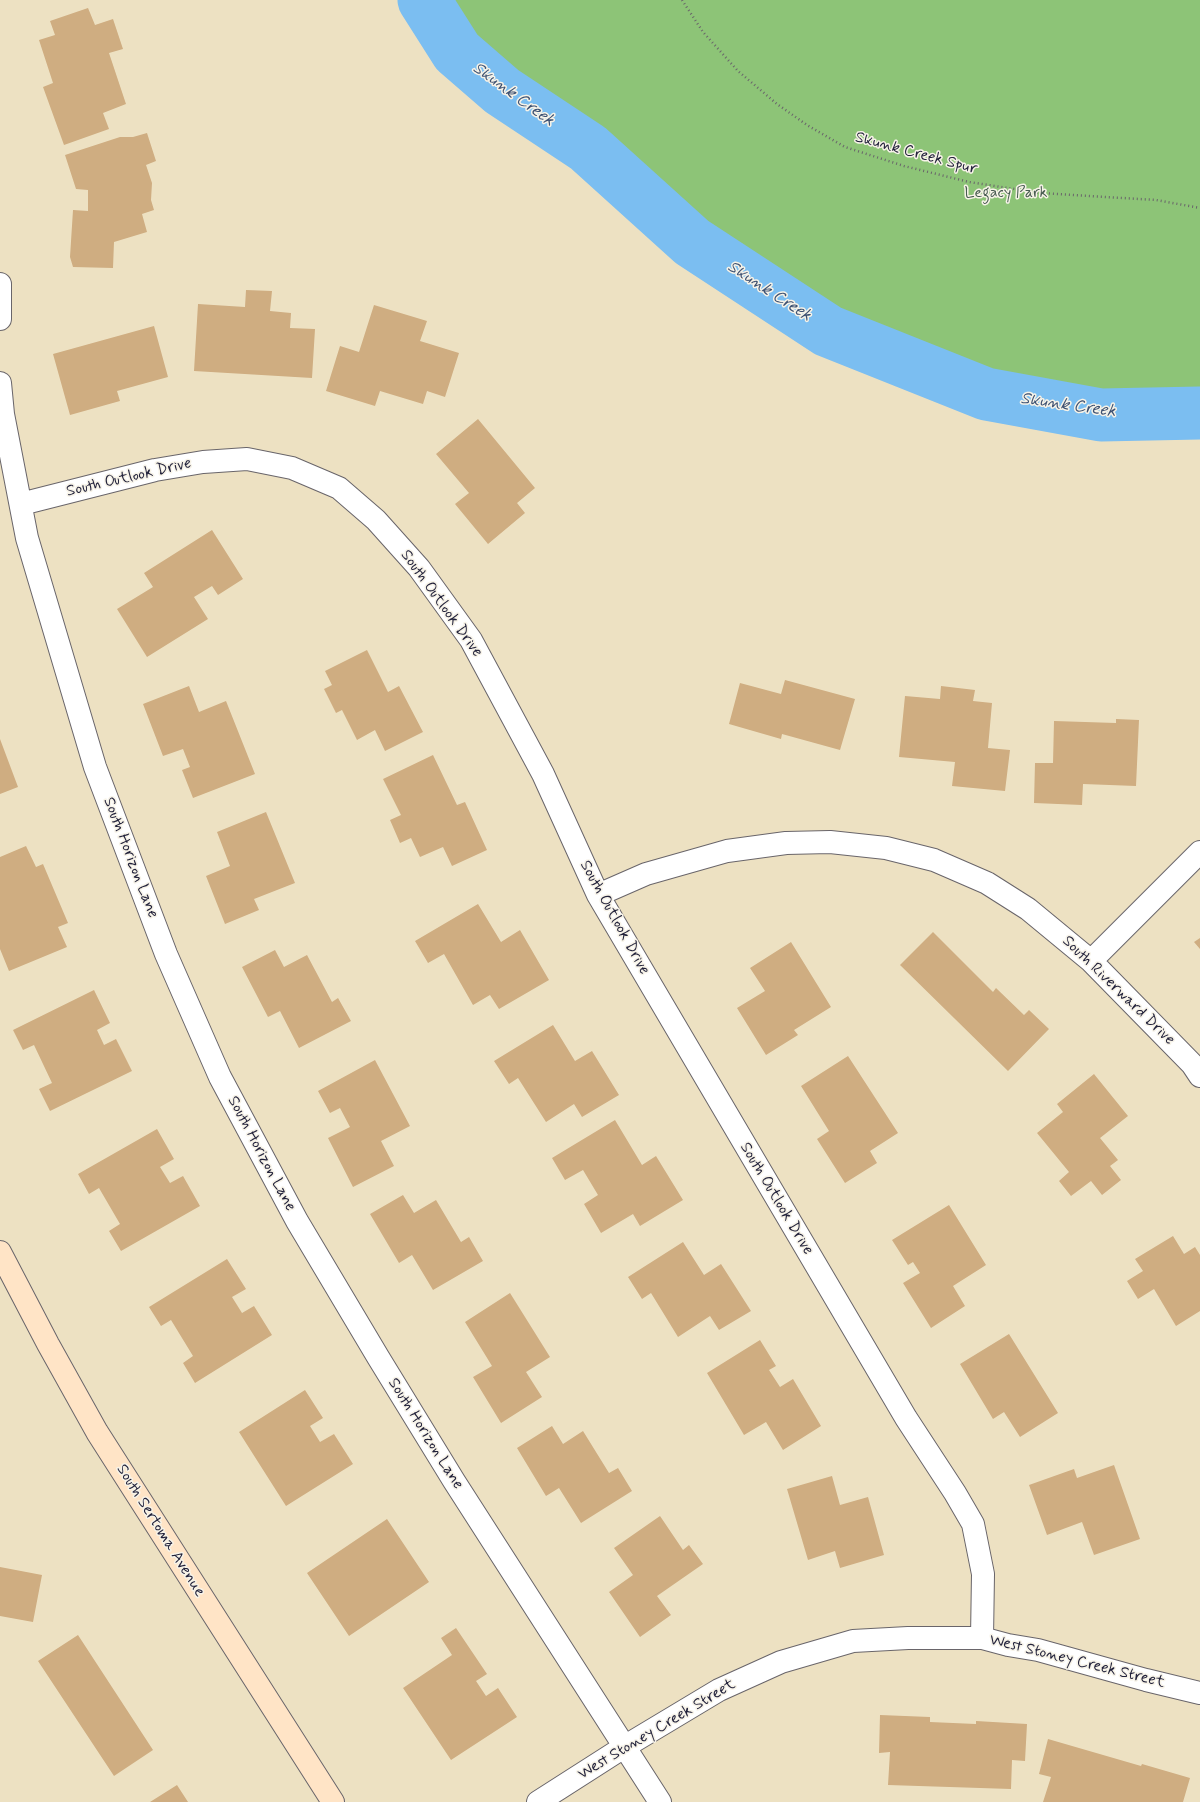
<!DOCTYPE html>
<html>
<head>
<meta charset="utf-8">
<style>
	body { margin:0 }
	canvas { display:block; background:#ede1c2 }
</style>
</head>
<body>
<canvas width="1200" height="1802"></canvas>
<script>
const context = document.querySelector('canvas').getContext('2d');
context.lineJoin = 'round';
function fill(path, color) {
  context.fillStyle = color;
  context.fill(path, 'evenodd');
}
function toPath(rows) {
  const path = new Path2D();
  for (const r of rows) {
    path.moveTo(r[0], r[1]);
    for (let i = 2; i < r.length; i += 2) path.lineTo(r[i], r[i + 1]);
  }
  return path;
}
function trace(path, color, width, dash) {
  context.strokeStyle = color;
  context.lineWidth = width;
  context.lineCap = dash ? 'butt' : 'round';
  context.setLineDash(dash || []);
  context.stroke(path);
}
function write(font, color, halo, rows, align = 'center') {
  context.font = font + ' Mynerve,sans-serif';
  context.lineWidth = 3;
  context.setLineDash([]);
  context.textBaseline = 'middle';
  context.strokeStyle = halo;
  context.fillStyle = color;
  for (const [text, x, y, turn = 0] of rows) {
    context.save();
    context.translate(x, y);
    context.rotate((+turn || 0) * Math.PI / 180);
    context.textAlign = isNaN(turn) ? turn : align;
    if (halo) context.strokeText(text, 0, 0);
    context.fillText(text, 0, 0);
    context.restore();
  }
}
const green = toPath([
	[430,0,1200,0,1200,413,1101,415,986,394,828,331,692,242,588,148,502,91,457,52]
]);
const river = toPath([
	[424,0,457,52,502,91,588,148,692,242,828,331,986,394,1101,415,1200,413]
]);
const building = toPath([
	[88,8,95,25,113,19,123,49,109,53,126,104,103,113,109,129,64,145,43,87,53,83,39,40,55,35,50,21],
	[147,133,156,161,146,165,152,183,151,200,154,210,142,214,147,232,114,242,113,268,73,267,70,257,73,210,88,211,88,190,76,189,65,155,120,137,133,137],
	[246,290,272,291,270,311,291,313,290,328,315,329,312,378,194,371,198,304,245,307],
	[374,305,427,321,420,341,459,353,445,397,427,391,423,404,380,391,375,406,326,391,340,346,359,352],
	[154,326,168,377,117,391,120,401,70,415,53,354],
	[478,419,535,488,517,503,525,513,488,544,455,504,469,493,436,454],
	[212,530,243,579,218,595,212,586,194,597,208,619,147,657,117,609,153,587,144,573],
	[367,650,388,692,399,686,423,732,385,751,375,730,357,740,342,710,336,713,324,689,332,685,325,671],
	[785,680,855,699,840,750,782,734,781,739,729,724,740,683,781,694],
	[189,686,199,712,226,701,255,774,193,798,182,770,190,767,183,749,163,756,143,704],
	[941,686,975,690,973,701,992,703,988,748,1010,750,1005,791,952,786,955,762,899,757,905,696,940,699],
	[1116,719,1139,720,1136,786,1083,784,1082,805,1034,803,1035,763,1053,763,1054,721,1116,723],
	[0,739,18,787,0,794],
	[433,755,457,805,465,802,487,850,452,866,443,847,420,857,411,838,400,843,390,820,401,815,383,779],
	[266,812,295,883,254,899,259,910,225,924,206,876,230,866,217,832],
	[26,846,36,867,43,864,68,923,58,927,67,947,9,971,0,949,0,857],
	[478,904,501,942,520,930,549,980,499,1009,490,995,473,1005,444,954,428,963,415,941],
	[933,932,993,992,996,988,1024,1015,1029,1010,1049,1029,1008,1071,900,965],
	[1200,938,1200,949,1194,942],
	[791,942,831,1007,794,1030,798,1035,766,1055,737,1008,765,991,750,968],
	[275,950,284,967,307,955,332,1002,338,998,351,1021,299,1048,280,1011,268,1017,242,967],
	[94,990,110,1023,97,1030,104,1045,116,1039,132,1071,50,1111,39,1089,52,1083,34,1045,23,1050,13,1030],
	[553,1025,575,1061,592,1051,619,1095,582,1117,574,1104,546,1122,518,1078,509,1084,494,1061],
	[848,1056,898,1133,870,1151,877,1163,845,1183,817,1139,829,1131,801,1086],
	[375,1060,410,1126,381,1141,394,1166,353,1187,328,1138,350,1127,340,1108,330,1113,318,1091],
	[1094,1074,1128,1116,1100,1138,1118,1160,1110,1166,1121,1180,1102,1195,1091,1181,1071,1196,1059,1181,1069,1172,1037,1133,1063,1112,1057,1104],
	[615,1120,642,1165,656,1156,683,1200,640,1226,633,1214,601,1233,584,1204,598,1195,583,1170,565,1180,552,1158],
	[157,1129,174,1159,160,1167,170,1183,183,1176,200,1206,121,1251,109,1231,120,1224,99,1188,89,1194,78,1174],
	[403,1195,414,1213,436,1200,461,1242,469,1237,483,1261,433,1290,412,1255,399,1263,370,1214],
	[949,1205,986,1265,953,1286,965,1306,931,1328,903,1283,920,1273,913,1262,908,1265,892,1240],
	[1173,1236,1184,1254,1195,1247,1200,1255,1200,1311,1176,1326,1154,1289,1138,1299,1127,1281,1143,1271,1135,1259],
	[683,1242,704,1275,721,1264,751,1311,719,1330,710,1316,678,1337,651,1293,642,1299,628,1277],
	[227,1259,246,1289,232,1297,242,1313,254,1306,272,1335,195,1383,183,1363,193,1356,171,1320,161,1326,149,1307],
	[510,1293,550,1357,526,1372,542,1397,501,1423,473,1377,492,1366,465,1322],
	[1009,1334,1058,1413,1020,1437,1004,1412,993,1419,960,1364],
	[760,1340,776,1366,769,1370,780,1387,793,1379,821,1426,783,1450,766,1422,744,1435,707,1373],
	[305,1390,323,1418,310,1426,320,1442,334,1434,353,1464,286,1506,239,1432],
	[552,1426,563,1444,583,1431,609,1473,618,1468,632,1491,581,1523,559,1488,546,1496,517,1448],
	[1114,1465,1140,1539,1094,1555,1082,1522,1047,1535,1029,1485,1074,1469,1077,1478],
	[832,1476,840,1505,868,1497,884,1555,840,1568,835,1551,808,1560,787,1489],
	[660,1516,683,1550,689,1545,703,1564,657,1596,671,1615,640,1637,609,1592,633,1575,614,1548],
	[387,1519,429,1582,349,1636,307,1573],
	[0,1567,42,1575,33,1622,0,1616],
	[456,1628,487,1674,476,1681,486,1696,498,1688,517,1717,451,1760,403,1688,452,1655,441,1638],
	[78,1635,153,1750,114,1776,38,1661],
	[880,1715,930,1717,930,1722,976,1724,976,1721,1027,1724,1025,1761,1012,1760,1011,1789,888,1785,890,1752,879,1753],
	[1048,1739,1141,1766,1142,1764,1190,1778,1183,1802,1043,1802,1051,1777,1039,1774],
	[177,1785,188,1802,150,1802]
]);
const path = toPath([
	[682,0,703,32,738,71,777,104,807,125,845,147,904,166,969,182,1040,193,1156,200,1200,208]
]);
const street = toPath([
	[0,284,0,319],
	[0,383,3,414,27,538,95,767,166,954,220,1077,297,1221,378,1357,454,1481,660,1802],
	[21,504,155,470,203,462,247,459,292,468,339,488,376,520,419,568,471,640,543,774,598,895,906,1418,955,1493,973,1524,983,1574,982,1638],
	[598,895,646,874,727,851,786,843,830,842,886,848,934,860,987,883,1028,909,1091,961,1192,1064,1200,1076],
	[1091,961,1200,852],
	[538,1802,624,1747,719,1690,781,1662,853,1641,908,1638,982,1638,1008,1645,1038,1650,1146,1680,1200,1693]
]);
const secondary = toPath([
	[0,1252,48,1344,97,1432,333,1802]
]);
const streetNames = [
	["Skunk Creek Spur",916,154,15],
	["South Outlook Drive",129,478,-13],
	["South Outlook Drive",441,604,54],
	["South Horizon Lane",130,858,69],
	["South Outlook Drive",614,918,61],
	["South Riverward Drive",1118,991,44],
	["South Horizon Lane",261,1154,62],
	["South Outlook Drive",776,1199,59],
	["South Horizon Lane",425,1434,58],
	["South Sertoma Avenue",160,1531,58],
	["West Stoney Creek Street",1077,1662,14],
	["West Stoney Creek Street",657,1730,-31]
];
const parkNames = [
	["Legacy Park",1006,194]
];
const waterNames = [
	["Skunk Creek",513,95,36],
	["Skunk Creek",769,292,33],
	["Skunk Creek",1068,406,8]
];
fill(green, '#8dc477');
trace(river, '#7bbef1', 53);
fill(building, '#cfad81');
trace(street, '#69656a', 24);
trace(secondary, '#69656a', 24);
trace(path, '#69656a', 2.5, [1, 3]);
trace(street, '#fff', 22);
trace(secondary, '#ffe4c6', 22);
write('16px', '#22223b', '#f7f3e8', streetNames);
write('16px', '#475b50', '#f7f3e8', parkNames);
write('italic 17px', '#3d5172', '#f7f3e8', waterNames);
</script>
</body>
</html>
